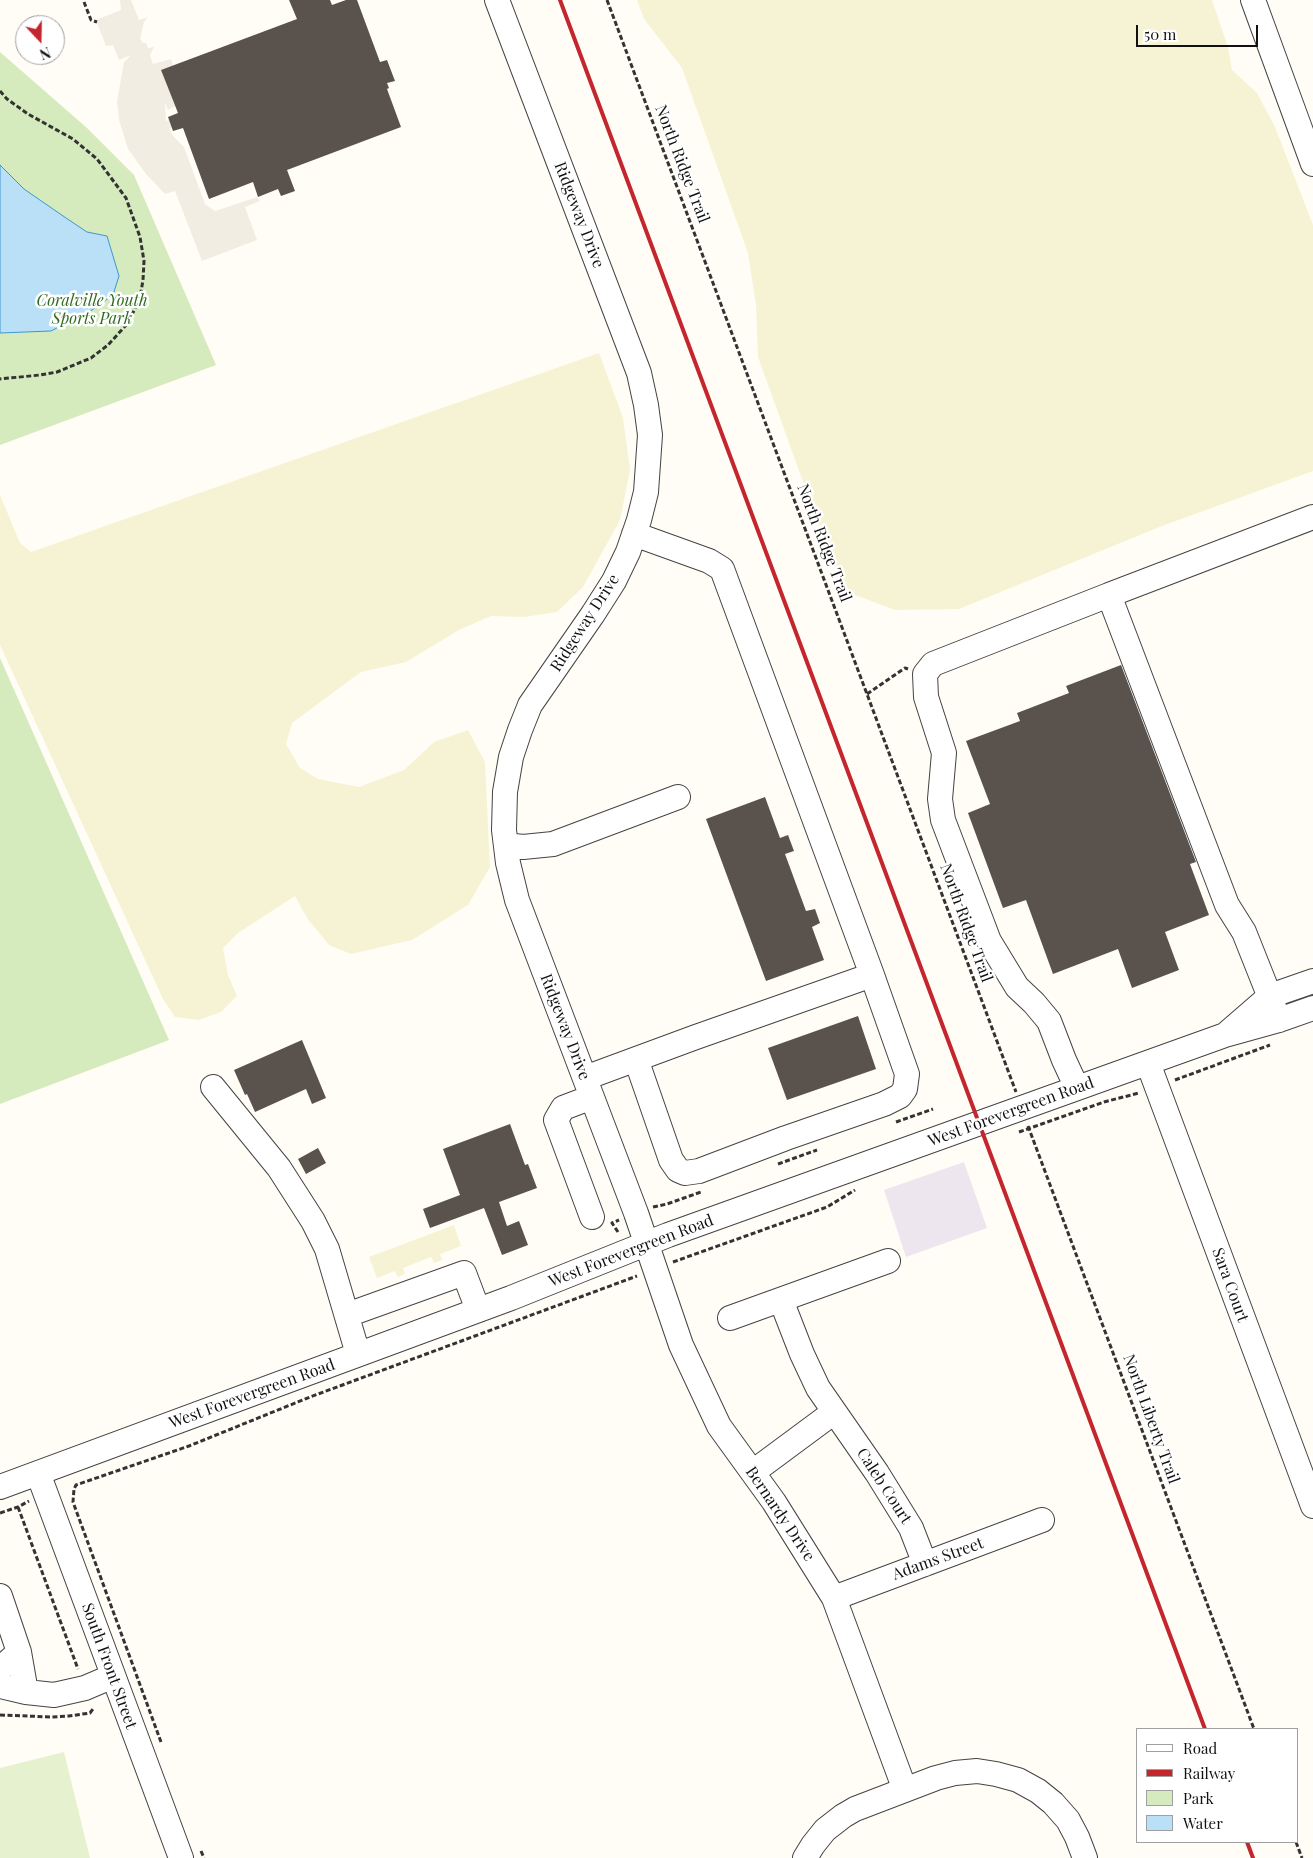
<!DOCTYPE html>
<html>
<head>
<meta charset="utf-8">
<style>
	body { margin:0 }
	#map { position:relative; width:1313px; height:1858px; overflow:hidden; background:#fffdf5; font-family:"Playfair Display",serif }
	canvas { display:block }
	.legend { position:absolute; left:1136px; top:1728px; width:162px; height:115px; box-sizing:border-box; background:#fff; border:1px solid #a0a0a0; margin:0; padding:6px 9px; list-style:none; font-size:15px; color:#111 }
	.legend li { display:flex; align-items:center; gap:10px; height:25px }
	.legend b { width:25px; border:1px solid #a0a0a0 }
	.north { position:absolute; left:15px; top:15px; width:50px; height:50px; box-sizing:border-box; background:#fff; border:1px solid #a0a0a0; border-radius:50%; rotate:159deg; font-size:14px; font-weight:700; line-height:20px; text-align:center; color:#111 }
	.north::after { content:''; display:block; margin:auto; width:18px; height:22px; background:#c4262e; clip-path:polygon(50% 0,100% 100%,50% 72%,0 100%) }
	.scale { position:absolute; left:1136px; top:25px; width:122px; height:22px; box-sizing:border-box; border:2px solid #111; border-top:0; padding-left:6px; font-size:15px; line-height:18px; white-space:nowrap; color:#111; -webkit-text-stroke:4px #fff; paint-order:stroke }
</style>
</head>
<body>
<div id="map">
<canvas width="1313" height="1858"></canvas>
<ul class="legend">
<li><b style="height:6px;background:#fff"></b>Road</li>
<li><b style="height:6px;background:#c4262e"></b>Railway</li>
<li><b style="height:14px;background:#d5ebbd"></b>Park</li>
<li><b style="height:14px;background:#b9e0f7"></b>Water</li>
</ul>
<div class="north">N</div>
<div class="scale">50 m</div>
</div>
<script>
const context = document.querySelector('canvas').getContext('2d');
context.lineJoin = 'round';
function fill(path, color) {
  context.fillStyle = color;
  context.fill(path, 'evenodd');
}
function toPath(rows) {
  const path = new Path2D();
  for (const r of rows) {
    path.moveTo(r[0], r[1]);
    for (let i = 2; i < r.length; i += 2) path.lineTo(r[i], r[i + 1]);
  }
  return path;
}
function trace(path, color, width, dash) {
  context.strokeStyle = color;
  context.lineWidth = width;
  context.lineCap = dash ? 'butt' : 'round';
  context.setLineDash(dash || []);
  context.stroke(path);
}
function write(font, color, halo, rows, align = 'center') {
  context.font = font + ' "Playfair Display",serif';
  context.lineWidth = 5;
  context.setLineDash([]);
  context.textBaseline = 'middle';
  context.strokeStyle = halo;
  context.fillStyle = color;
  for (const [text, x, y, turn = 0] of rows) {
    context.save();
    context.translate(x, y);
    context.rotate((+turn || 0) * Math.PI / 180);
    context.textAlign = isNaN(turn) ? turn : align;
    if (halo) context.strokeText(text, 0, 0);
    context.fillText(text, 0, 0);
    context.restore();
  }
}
const industrial = toPath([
	[964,1162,987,1228,906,1257,884,1190]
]);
const farmland = toPath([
	[637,0,1212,0,1228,47,1232,70,1257,93,1275,127,1313,225,1313,471,1162,526,959,609,895,610,850,593,832,562,758,357,756,305,748,253,682,68,644,19],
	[599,353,623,418,630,470,620,520,583,587,557,612,524,617,491,616,459,630,406,662,361,672,292,723,286,744,300,768,318,779,359,787,404,770,434,742,468,730,485,762,490,867,468,905,412,940,351,954,329,945,307,918,295,896,238,933,223,948,228,975,237,996,221,1012,199,1020,175,1017,163,999,0,645,0,495,20,543,31,552],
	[454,1225,461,1246,440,1254,442,1260,434,1263,431,1257,403,1268,405,1274,398,1277,395,1271,377,1278,369,1257]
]);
const green = toPath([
	[0,52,87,128,134,175,216,365,0,445],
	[0,658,169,1040,0,1104]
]);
const pitch = toPath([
	[64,1752,90,1858,0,1858,0,1768]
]);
const plaza = toPath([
	[120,0,131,0,139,20,148,17,144,22,140,39,143,43,146,43,148,48,154,47,150,55,153,64,171,59,173,66,161,70,175,106,168,110,165,103,166,121,170,120,172,127,169,129,173,136,184,147,205,204,215,211,257,197,260,201,245,207,257,240,202,261,175,191,165,194,146,174,128,149,119,120,117,101,124,62,131,55,119,60,113,45,106,46,96,20,121,10]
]);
const water = toPath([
	[0,165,24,189,66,218,87,232,107,236,119,276,113,295,92,310,51,331,0,333,0,165]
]);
const building = toPath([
	[289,0,330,0,332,5,346,0,357,0,380,62,387,60,395,81,387,83,389,88,387,89,401,127,287,170,295,191,281,196,278,189,258,197,253,182,209,199,183,128,173,131,168,117,178,113,161,70,297,19],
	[1121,665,1196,862,1190,864,1209,915,1165,932,1179,970,1132,988,1118,949,1053,974,1026,900,1003,908,968,813,990,804,966,741,1020,721,1017,713,1069,693,1066,686],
	[765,797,780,838,788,835,794,851,785,854,806,911,815,909,820,923,812,927,824,960,766,981,706,819],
	[858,1016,876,1069,787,1100,768,1048],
	[302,1040,326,1098,312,1104,306,1089,255,1112,247,1094,245,1095,234,1070],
	[510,1124,525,1165,528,1164,537,1188,499,1202,507,1226,519,1221,528,1245,502,1255,484,1208,430,1228,423,1209,460,1195,443,1149],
	[318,1148,326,1163,306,1174,298,1159]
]);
const path = toPath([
	[607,0,1016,1092],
	[84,2,91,20,97,22],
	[0,91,7,99,28,114,73,139,97,159,126,198,140,237,144,261,143,280,140,298,128,323,108,345,91,358,57,372,40,375,0,379],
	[867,694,905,668,908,669],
	[1175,1080,1270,1045],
	[896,1122,933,1109],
	[1028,1126,1254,1729],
	[1019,1132,1104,1102,1139,1093],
	[778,1164,817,1150],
	[653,1207,667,1204,701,1192],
	[618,1232,612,1223,619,1220],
	[673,1262,827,1207,855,1190],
	[18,1507,78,1669],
	[0,1513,18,1507,29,1501],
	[0,1715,52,1717,69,1716,90,1713,93,1709],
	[161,1742,73,1502,74,1489,76,1485,189,1446,310,1397,637,1276],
	[1296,1842,1302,1858],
	[201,1851,204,1858]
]);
const minor = toPath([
	[497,0,639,373,646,405,650,435,646,492,639,520,628,552,614,581,593,614,530,705,520,730,511,757,505,792,504,830,508,863,517,900,636,1213,681,1345,719,1426,774,1502,834,1598,905,1790],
	[1253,0,1313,164],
	[1109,595,1313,517],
	[506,845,523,847,553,844,678,797],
	[1313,981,1270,996,1225,1035,1279,1020,1313,1008],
	[636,1059,671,1160,678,1170,685,1173,699,1171,786,1138,884,1104,900,1096,905,1089,907,1074,872,975],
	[1148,1063,1313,1506],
	[585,1078,696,1037,872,975,722,569,709,561,634,534],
	[213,1087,279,1168,313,1221,327,1249,358,1354],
	[1077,1088,1064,1060,1049,1021,1034,1003,1017,987,989,941,943,820,940,799,944,753,926,697,925,674,933,664,1109,595,1227,905,1244,932,1279,1020],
	[592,1097,563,1108,556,1120,592,1217],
	[781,1300,802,1354,818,1388,877,1473,911,1528,925,1564],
	[347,1315,464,1273,478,1310],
	[730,1318,888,1261],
	[753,1472,834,1412],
	[38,1473,181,1858],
	[0,1487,511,1298,668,1235,1225,1035],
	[0,1596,19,1652,26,1692,54,1695,85,1688,113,1676],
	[834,1598,1042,1520],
	[0,1669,19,1652],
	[0,1686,26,1692],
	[805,1858,813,1845,825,1830,843,1816,855,1809,936,1778,955,1773,977,1771,996,1774,1018,1780,1038,1791,1053,1803,1068,1820,1077,1837,1085,1858]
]);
const rail = toPath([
	[560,0,1205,1729],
	[1247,1842,1253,1858]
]);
const streetNames = [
	["North Ridge Trail",682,164,69],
	["Ridgeway Drive",579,215,69],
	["North Ridge Trail",824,543,69],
	["Ridgeway Drive",585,623,-57],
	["North Ridge Trail",966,923,70],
	["Ridgeway Drive",565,1027,69],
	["West Forevergreen Road",1011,1112,-20],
	["West Forevergreen Road",631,1251,-21],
	["Sara Court",1230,1285,70],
	["West Forevergreen Road",252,1394,-20],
	["North Liberty Trail",1151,1419,70],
	["Caleb Court",884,1486,57],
	["Bernardy Drive",780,1514,56],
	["Adams Street",938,1559,-20],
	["South Front Street",109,1666,70]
];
const parkNames = [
	["Coralville Youth",92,301],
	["Sports Park",92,319]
];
fill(industrial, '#eee6ef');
fill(farmland, '#f6f3d4');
fill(green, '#d5ebbd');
fill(pitch, '#e6f2cf');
fill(plaza, '#f1ede2');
fill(water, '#b9e0f7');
trace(water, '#3f96cf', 1);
fill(building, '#5a524d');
trace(minor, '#444', 26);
trace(path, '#333', 3, [5, 2.5]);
trace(minor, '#fff', 24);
trace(rail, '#c4262e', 4);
write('16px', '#111', '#fff', streetNames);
write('italic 16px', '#2f6b1f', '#fff', parkNames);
</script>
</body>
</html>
